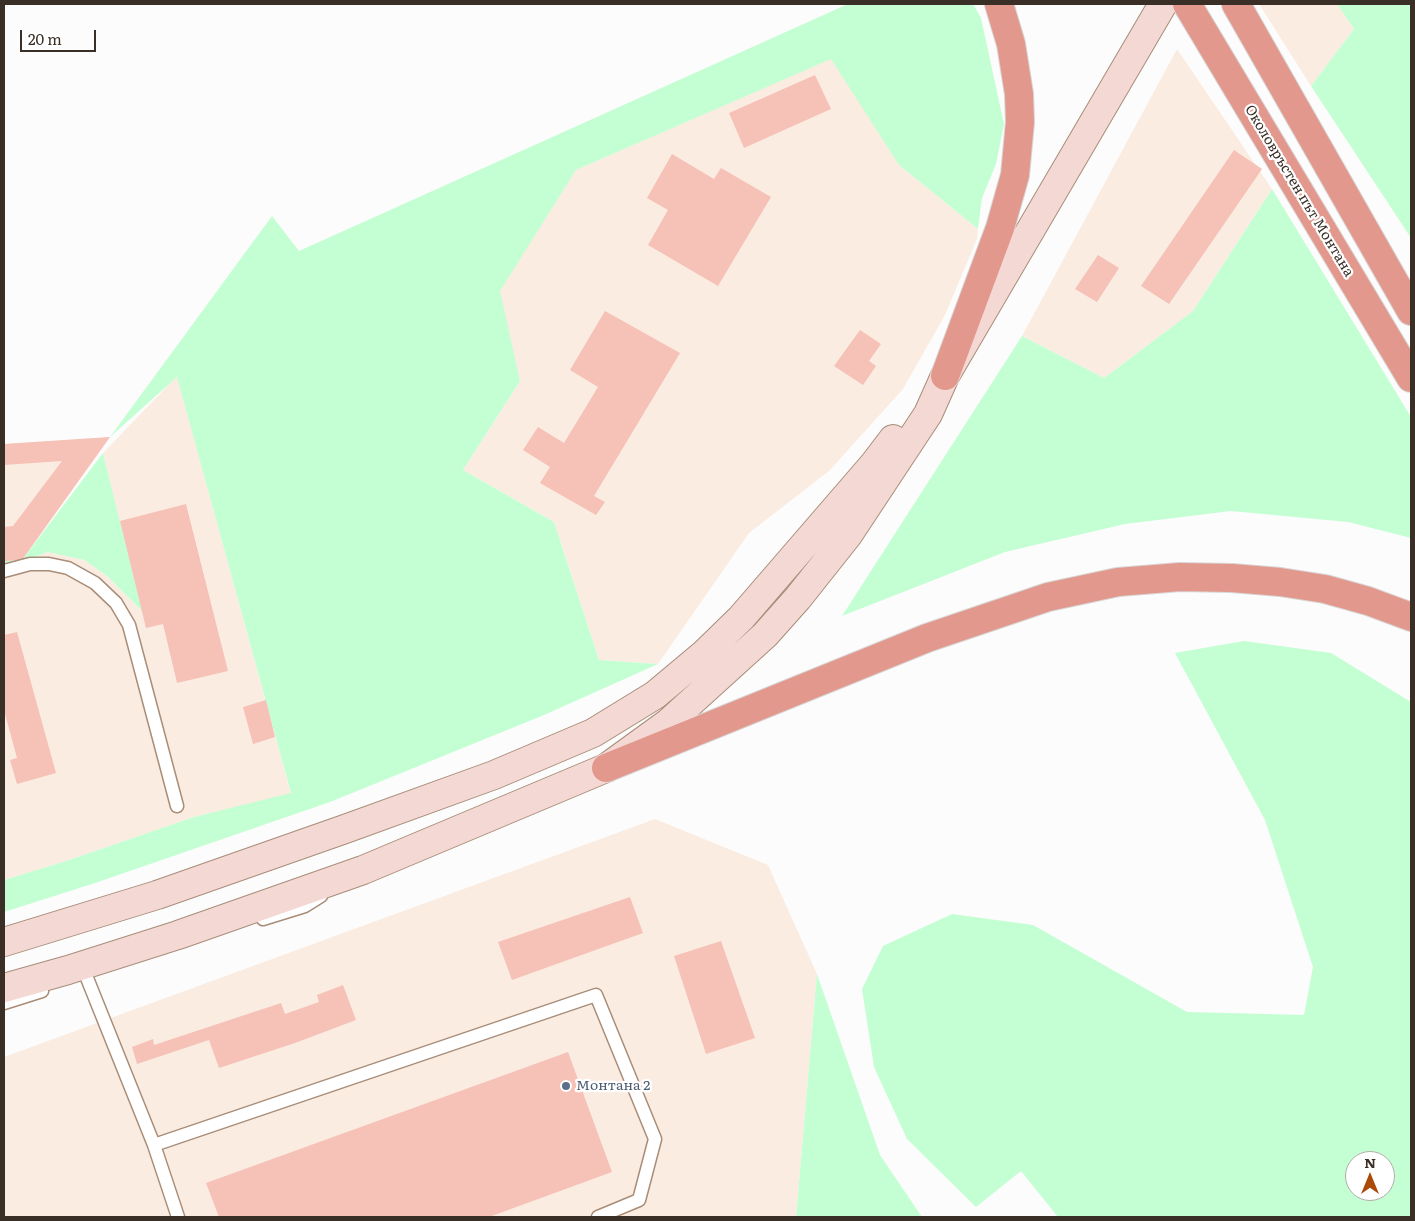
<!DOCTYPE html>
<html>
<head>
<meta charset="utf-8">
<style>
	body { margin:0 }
	#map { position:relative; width:1415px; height:1221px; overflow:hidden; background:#fcfcfc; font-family:Literata,serif }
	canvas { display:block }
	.frame { position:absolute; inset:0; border:5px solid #3a2f26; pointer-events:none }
	.north { position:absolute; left:1345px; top:1151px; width:50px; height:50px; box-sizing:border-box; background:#fff; border:1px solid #b0aca8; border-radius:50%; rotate:0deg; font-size:14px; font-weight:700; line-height:20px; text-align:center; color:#3a2f26 }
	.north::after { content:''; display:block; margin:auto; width:18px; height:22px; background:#ac4a0a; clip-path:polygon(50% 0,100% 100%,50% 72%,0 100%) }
	.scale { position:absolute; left:20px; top:30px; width:76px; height:22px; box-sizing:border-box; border:2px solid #3a2f26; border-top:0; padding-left:6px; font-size:15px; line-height:18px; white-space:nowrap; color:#3a2f26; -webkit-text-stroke:4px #fff; paint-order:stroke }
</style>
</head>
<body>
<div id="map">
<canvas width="1415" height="1221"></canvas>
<div class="frame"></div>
<div class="north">N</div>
<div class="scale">20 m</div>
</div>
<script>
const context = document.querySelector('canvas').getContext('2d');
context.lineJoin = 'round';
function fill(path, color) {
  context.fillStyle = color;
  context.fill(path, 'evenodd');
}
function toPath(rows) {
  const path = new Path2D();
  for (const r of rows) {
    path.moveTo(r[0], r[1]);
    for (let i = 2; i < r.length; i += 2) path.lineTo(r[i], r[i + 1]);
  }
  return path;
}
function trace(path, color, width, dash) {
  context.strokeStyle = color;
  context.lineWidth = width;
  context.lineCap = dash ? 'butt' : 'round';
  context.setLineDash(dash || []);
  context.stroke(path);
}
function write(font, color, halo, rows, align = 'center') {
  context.font = font + ' Literata,serif';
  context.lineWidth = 4.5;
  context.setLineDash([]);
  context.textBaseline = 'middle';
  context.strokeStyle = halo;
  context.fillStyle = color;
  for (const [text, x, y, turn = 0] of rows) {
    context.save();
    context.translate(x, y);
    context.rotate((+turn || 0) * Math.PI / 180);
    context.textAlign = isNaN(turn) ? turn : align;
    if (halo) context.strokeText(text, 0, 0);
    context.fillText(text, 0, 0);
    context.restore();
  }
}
const built = toPath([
	[1259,4,1337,4,1354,29,1311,86],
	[1177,49,1272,189,1193,311,1104,378,1022,336],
	[832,58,899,165,978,229,977,239,945,315,903,389,829,471,749,533,658,664,599,660,554,522,463,470,520,381,499,291,576,170],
	[177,376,291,794,194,817,66,861,4,880,4,569,48,552,84,560,107,576,141,610,103,453],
	[110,437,22,560,4,561,4,444],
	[655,819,768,865,817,974,796,1217,4,1217,4,1057]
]);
const green = toPath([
	[848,4,973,4,981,18,1004,124,996,164,982,198,978,229,899,165,831,59,576,170,500,291,520,381,463,470,554,522,599,660,658,664,544,715,330,802,95,883,4,912,4,880,66,861,194,817,291,793,177,377,110,437,272,216,299,251],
	[1337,4,1411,4,1411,238,1311,86,1354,29],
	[1272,189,1411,417,1411,538,1348,522,1231,511,1125,524,1005,552,842,616,1022,336,1104,378,1193,311],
	[103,453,142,611,107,576,84,560,48,552,4,569,4,561,22,560],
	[1244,641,1331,653,1411,702,1411,1217,1058,1217,1021,1171,976,1207,907,1139,874,1067,862,989,883,946,952,914,1033,925,1187,1012,1304,1015,1313,967,1265,820,1175,653],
	[1355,1161,1385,1161,1385,1191,1355,1191],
	[817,974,880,1155,922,1217,796,1217]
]);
const building = toPath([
	[815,75,831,109,744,148,729,113],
	[1234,150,1262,169,1169,304,1141,286],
	[672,154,714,179,721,168,771,197,718,286,648,245,668,210,647,198],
	[1098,255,1119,268,1097,302,1075,289],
	[605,311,680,353,594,496,605,502,596,515,540,483,550,467,523,450,538,427,564,443,598,387,570,370],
	[860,330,881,344,869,361,876,366,863,385,834,366],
	[110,437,22,560,4,561,4,527,13,526,62,461,4,465,4,444],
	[186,504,228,671,177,683,163,624,146,628,120,521],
	[17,632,56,773,17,784,10,760,17,758,4,710,4,635],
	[266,700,275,737,253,744,243,707],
	[630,897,643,933,512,980,498,942],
	[721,941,755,1038,706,1054,674,956],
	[343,985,356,1020,295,1043,219,1068,209,1040,137,1064,132,1047,153,1039,154,1045,281,1003,285,1014,319,1002,317,995],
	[568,1052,612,1172,489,1217,219,1217,206,1183]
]);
const service = toPath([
	[4,571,30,564,49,564,68,568,95,583,116,603,129,625,177,806],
	[263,919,305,906,321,896],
	[87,978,154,1145,178,1217],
	[4,1003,42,991],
	[154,1145,596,995,655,1139,639,1200,598,1217]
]);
const secondary = toPath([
	[4,942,157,895,345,829,494,775,593,733,655,695,704,654,741,618,874,464,893,439],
	[4,988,68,970,178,935,363,870,606,768,668,723,765,635,798,598,848,535,928,414,945,376,1163,4]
]);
const trunk = toPath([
	[1187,4,1411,378],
	[1236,4,1411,311],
	[945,376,1000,228,1015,175,1020,122,1019,94,1011,44,999,4],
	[606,768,927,638,1048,597,1118,582,1180,577,1232,578,1280,582,1325,589,1368,601,1411,617]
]);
const markers = [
	[566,1086,5,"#5c6f8a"]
];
const streetNames = [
	["Околовръстен път Монтана",1299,191,59]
];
const serviceNames = [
	["Монтана 2",576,1086]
];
fill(built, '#fbece1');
fill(green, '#c4fed3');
fill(building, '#f6c1b7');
trace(service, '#a88d78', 15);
trace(secondary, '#a88d78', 30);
trace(trunk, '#d8d5d4', 30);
trace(service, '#fff', 12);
trace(secondary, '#f4d8d4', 28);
trace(trunk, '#e2988c', 28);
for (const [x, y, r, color] of markers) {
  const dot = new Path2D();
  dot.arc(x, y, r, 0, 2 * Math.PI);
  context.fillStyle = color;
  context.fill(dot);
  trace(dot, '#fff', 2);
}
write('14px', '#3a2f26', '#fff', streetNames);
write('14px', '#4e5e75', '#fff', serviceNames, 'left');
</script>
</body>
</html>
